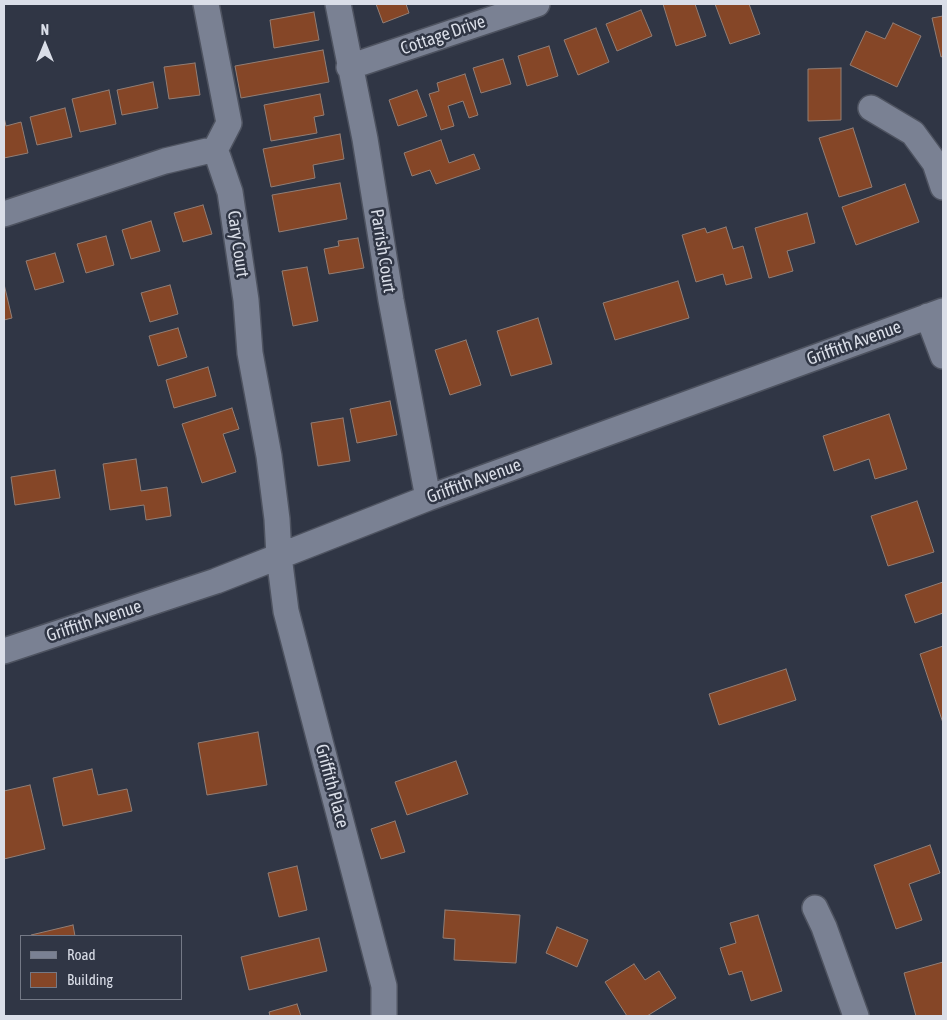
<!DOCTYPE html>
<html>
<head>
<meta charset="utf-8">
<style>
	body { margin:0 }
	#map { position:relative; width:947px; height:1020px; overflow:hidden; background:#303645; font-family:"Asap Condensed",sans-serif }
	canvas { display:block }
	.frame { position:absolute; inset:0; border:5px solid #dadee8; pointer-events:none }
	.legend { position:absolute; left:20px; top:935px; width:162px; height:65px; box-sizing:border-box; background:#303645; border:1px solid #747986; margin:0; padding:6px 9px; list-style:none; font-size:15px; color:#dadee8 }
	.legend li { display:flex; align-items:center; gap:10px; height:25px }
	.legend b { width:25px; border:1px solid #747986 }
	.north { position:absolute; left:20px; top:20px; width:50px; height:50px; -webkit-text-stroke:4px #303645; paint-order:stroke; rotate:0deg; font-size:14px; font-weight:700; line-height:20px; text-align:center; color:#dadee8 }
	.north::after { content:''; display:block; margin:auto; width:18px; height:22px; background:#dadee8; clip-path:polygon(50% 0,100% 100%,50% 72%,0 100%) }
</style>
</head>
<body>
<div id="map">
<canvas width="947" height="1020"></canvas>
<div class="frame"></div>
<ul class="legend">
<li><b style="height:6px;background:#7a8193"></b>Road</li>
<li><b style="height:14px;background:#854627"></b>Building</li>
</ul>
<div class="north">N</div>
</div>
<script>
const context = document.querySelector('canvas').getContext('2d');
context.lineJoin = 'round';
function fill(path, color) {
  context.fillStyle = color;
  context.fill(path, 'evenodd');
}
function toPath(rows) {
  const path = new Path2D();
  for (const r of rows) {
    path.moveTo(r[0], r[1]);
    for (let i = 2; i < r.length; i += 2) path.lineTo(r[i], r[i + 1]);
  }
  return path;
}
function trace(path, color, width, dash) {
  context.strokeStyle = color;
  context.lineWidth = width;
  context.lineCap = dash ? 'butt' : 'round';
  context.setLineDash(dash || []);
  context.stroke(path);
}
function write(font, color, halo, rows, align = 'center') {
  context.font = font + ' "Asap Condensed",sans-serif';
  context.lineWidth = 5;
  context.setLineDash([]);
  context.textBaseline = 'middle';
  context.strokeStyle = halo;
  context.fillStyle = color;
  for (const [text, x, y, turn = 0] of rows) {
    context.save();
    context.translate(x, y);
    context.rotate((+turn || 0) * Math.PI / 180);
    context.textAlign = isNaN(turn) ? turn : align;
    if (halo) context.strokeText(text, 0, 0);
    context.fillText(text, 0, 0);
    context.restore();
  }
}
const building = toPath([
	[376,4,406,4,409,13,383,23,376,4],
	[663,4,695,4,706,36,676,46,663,4],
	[715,4,749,4,760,34,730,44,715,4],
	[641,10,652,36,617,51,606,24,641,10],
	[314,12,319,40,274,48,270,20,314,12],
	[943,16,943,56,941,57,932,18,943,16],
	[893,23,921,36,897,87,850,65,866,31,885,39,893,23],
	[596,28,609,62,578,75,564,40,596,28],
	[549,46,558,76,527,86,518,56,549,46],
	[323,50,329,82,241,98,235,66,323,50],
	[503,59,511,84,481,93,473,68,503,59],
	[195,63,200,95,169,99,164,67,195,63],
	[841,68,841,120,808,121,808,69,841,68],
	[465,74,478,115,469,118,463,101,448,106,454,126,441,130,429,94,439,91,437,83,465,74],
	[153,82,158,108,122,115,117,90,153,82],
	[109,90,116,124,80,132,72,99,109,90],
	[417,90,427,116,398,126,389,100,417,90],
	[320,94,324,115,314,117,317,133,271,141,264,105,320,94],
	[65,108,72,137,37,145,30,117,65,108],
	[4,117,6,126,21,122,28,153,4,158,4,117],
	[853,128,872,187,839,197,819,138,853,128],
	[340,134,344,159,313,165,315,178,271,187,263,149,340,134],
	[441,140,449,163,474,154,480,169,436,184,430,170,412,176,404,153,441,140],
	[340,183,347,219,279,232,272,195,340,183],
	[905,184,919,222,856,245,842,207,905,184],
	[203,205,212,234,183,242,174,213,203,205],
	[807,213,815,243,787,251,793,271,769,278,755,228,807,213],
	[151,221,160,251,131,259,122,230,151,221],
	[726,227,733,249,743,246,752,278,726,285,723,274,696,282,682,235,705,228,707,233,726,227],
	[106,236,114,265,86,273,77,244,106,236],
	[358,238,364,268,329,274,324,249,339,246,338,241,358,238],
	[55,253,64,282,35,290,26,261,55,253],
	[307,267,318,321,293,326,282,271,307,267],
	[678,281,689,318,615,340,603,303,678,281],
	[4,284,12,318,4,320,4,284],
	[170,285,178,314,150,322,141,293,170,285],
	[538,318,552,364,511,376,497,331,538,318],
	[178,328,187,357,158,366,149,336,178,328],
	[466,340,481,385,450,395,435,350,466,340],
	[208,367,216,396,174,408,166,380,208,367],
	[390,401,397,435,357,443,350,409,390,401],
	[232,408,239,429,223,434,236,472,202,483,182,424,232,408],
	[889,414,907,469,875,479,869,459,834,471,823,436,889,414],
	[343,418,350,461,318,466,311,423,343,418],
	[136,459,141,491,167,487,171,516,146,520,144,505,110,510,103,464,136,459],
	[55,470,60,498,15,505,11,477,55,470],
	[917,501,934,552,888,566,871,516,917,501],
	[943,582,943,613,915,623,905,595,943,582],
	[943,646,943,723,920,654,943,646],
	[786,669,796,700,719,725,709,694,786,669],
	[258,732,267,785,207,795,198,743,258,732],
	[456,761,468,794,407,815,395,782,456,761],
	[92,769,98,795,127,789,132,811,63,826,53,778,92,769],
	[30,785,45,849,4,859,4,791,30,785],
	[395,821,405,852,381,859,371,829,395,821],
	[930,845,940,873,909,884,922,920,896,929,874,865,930,845],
	[297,866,307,910,279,917,268,873,297,866],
	[445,910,520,915,516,963,454,960,455,939,443,938,445,910],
	[758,915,782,991,751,1001,742,971,729,975,720,948,736,943,730,923,758,915],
	[73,925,75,936,31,936,31,935,73,925],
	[557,927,588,940,577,967,546,953,557,927],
	[319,938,327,971,249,990,241,957,319,938],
	[943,962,943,1016,916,1016,904,973,943,962],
	[634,964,645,980,659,971,676,998,647,1016,627,1016,605,982,634,964],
	[297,1004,301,1016,270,1016,269,1012,297,1004]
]);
const minor = toPath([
	[206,4,229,123,214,152],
	[338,4,365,139,391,300,428,498],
	[349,67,537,4],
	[871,108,913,133,935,163,943,187],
	[4,214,165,161,207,151,214,152,218,157,230,192,246,300,250,353,269,456,277,519,279,556,286,611,384,986,384,1016],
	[928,316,943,356],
	[4,651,216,581,428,498,943,311],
	[815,908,824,927,856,1016]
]);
const streetNames = [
	["Cottage Drive",443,35,-19],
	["Cary Court",238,244,82],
	["Parrish Court",383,251,81],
	["Griffith Avenue",854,343,-20],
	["Griffith Avenue",474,481,-20],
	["Griffith Avenue",94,621,-18],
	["Griffith Place",332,786,75]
];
fill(building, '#854627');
trace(building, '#927e75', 1);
trace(minor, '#4e5360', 28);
trace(minor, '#7a8193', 25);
write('18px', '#dadee8', '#303645', streetNames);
</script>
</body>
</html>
